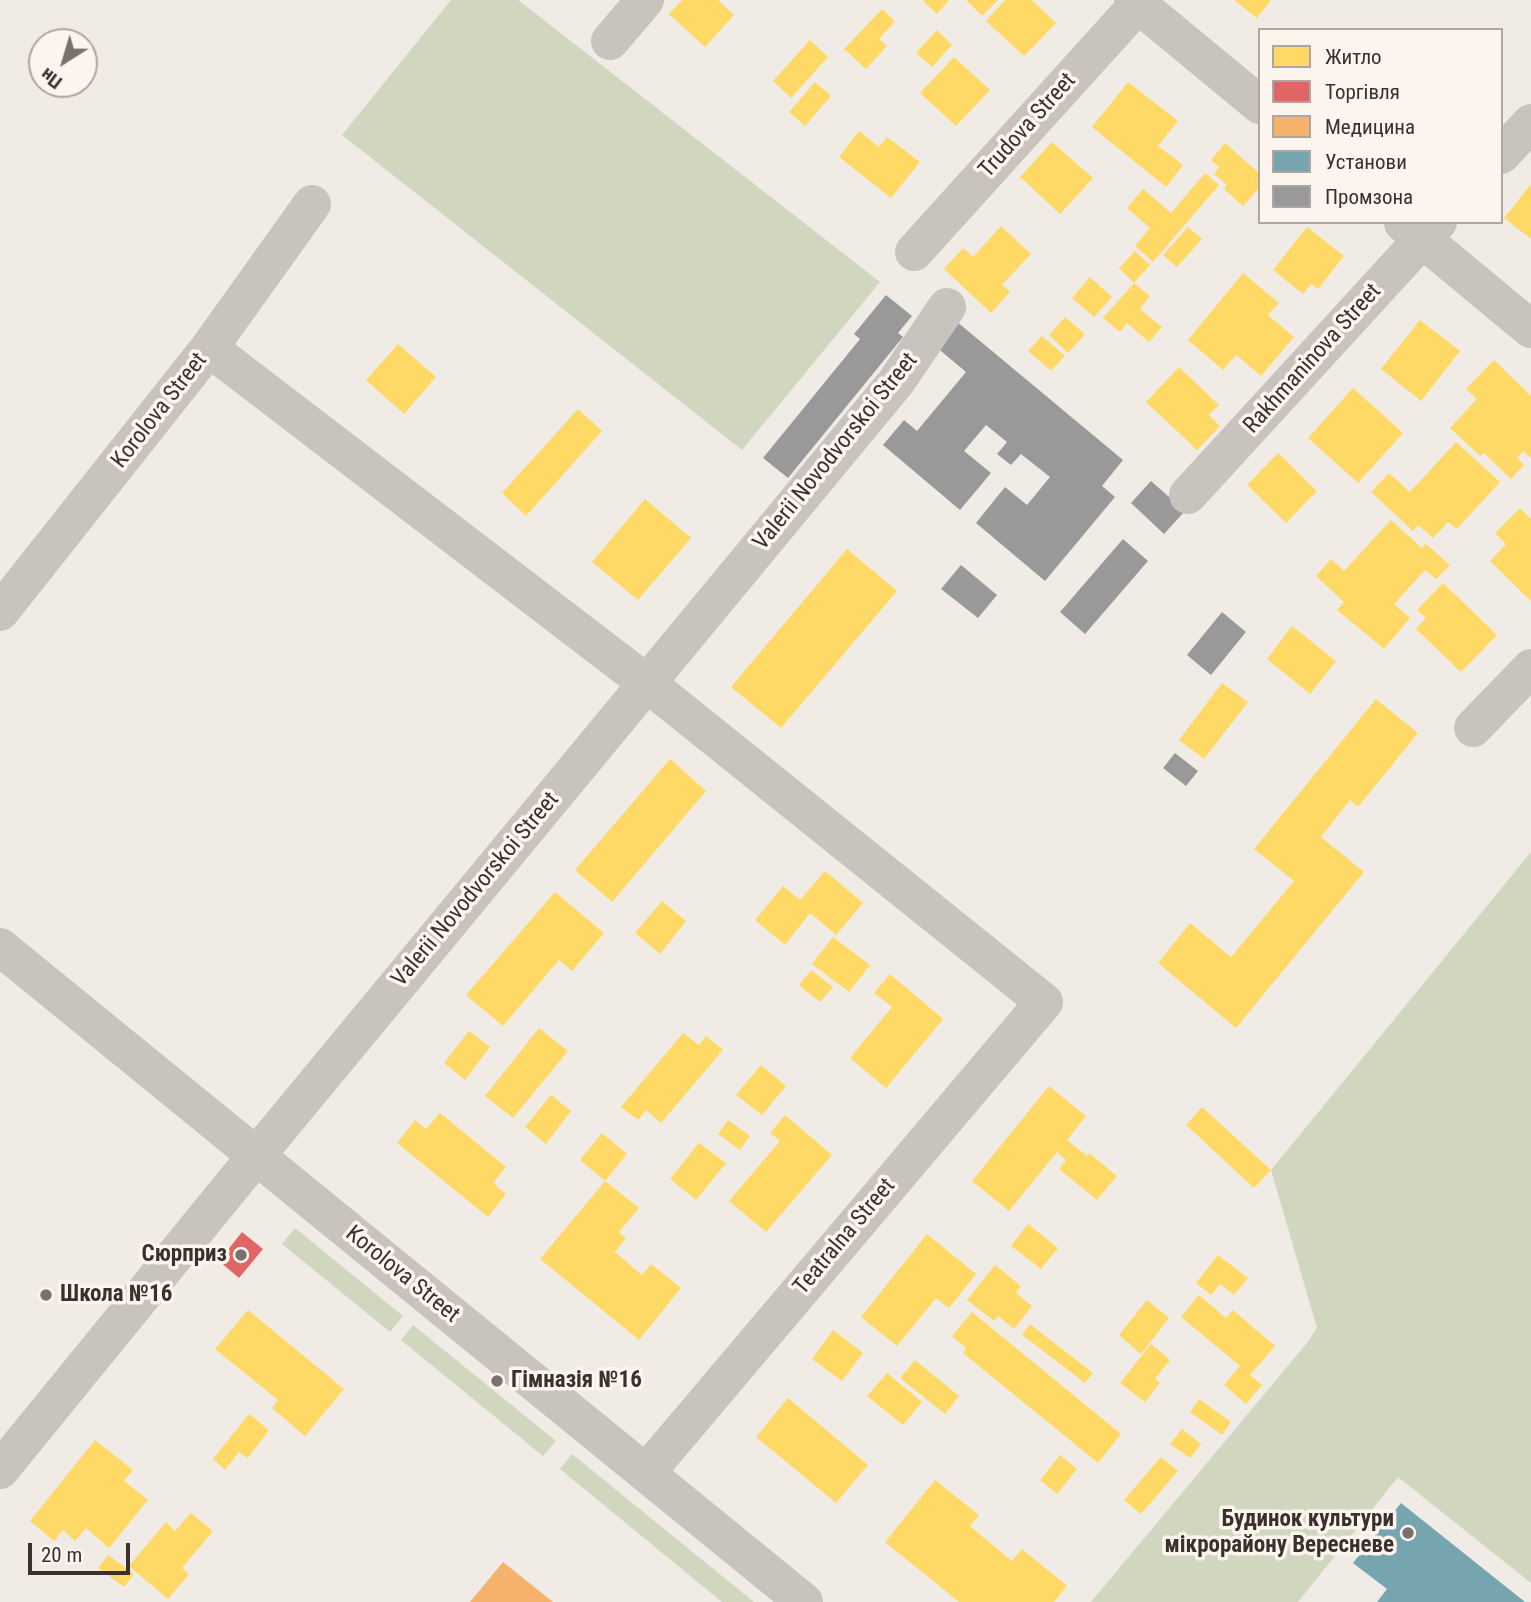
<!DOCTYPE html>
<html>
<head>
<meta charset="utf-8">
<style>
	body { margin:0 }
	#map { position:relative; width:1531px; height:1602px; overflow:hidden; background:#f0ebe5; font-family:"Roboto Condensed",sans-serif }
	canvas { display:block }
	.legend { position:absolute; left:1258px; top:28px; width:245px; height:196px; box-sizing:border-box; background:#fbf5ee; border:2px solid #aea6a0; margin:0; padding:9px 12px; list-style:none; font-size:21px; color:#3b302b }
	.legend li { display:flex; align-items:center; gap:14px; height:35px }
	.legend b { width:35px; border:2px solid #aea6a0 }
	.north { position:absolute; left:28px; top:28px; width:70px; height:70px; box-sizing:border-box; background:#fbf5ee; border:2px solid #aea6a0; border-radius:50%; rotate:217deg; font-size:19px; font-weight:700; line-height:28px; text-align:center; color:#3b302b }
	.north::after { content:''; display:block; margin:auto; width:24px; height:32px; background:#7a716c; clip-path:polygon(50% 0,100% 100%,50% 72%,0 100%) }
	.scale { position:absolute; left:28px; top:1543px; width:102px; height:32px; box-sizing:border-box; border:4px solid #3b302b; border-top:0; padding-left:9px; font-size:21px; line-height:24px; white-space:nowrap; color:#3b302b; -webkit-text-stroke:5px #fbf5ee; paint-order:stroke }
</style>
</head>
<body>
<div id="map">
<canvas width="1531" height="1602"></canvas>
<ul class="legend">
<li><b style="height:19px;background:#ffd966"></b>Житло</li>
<li><b style="height:19px;background:#e06666"></b>Торгівля</li>
<li><b style="height:19px;background:#f6b26b"></b>Медицина</li>
<li><b style="height:19px;background:#76a5af"></b>Установи</li>
<li><b style="height:19px;background:#999"></b>Промзона</li>
</ul>
<div class="north">Пн</div>
<div class="scale">20 m</div>
</div>
<script>
const context = document.querySelector('canvas').getContext('2d');
context.lineJoin = 'round';
function fill(path, color) {
  context.fillStyle = color;
  context.fill(path, 'evenodd');
}
function toPath(rows) {
  const path = new Path2D();
  for (const r of rows) {
    path.moveTo(r[0], r[1]);
    for (let i = 2; i < r.length; i += 2) path.lineTo(r[i], r[i + 1]);
  }
  return path;
}
function trace(path, color, width, dash) {
  context.strokeStyle = color;
  context.lineWidth = width;
  context.lineCap = dash ? 'butt' : 'round';
  context.setLineDash(dash || []);
  context.stroke(path);
}
function write(font, color, halo, rows, align = 'center') {
  context.font = font + ' "Roboto Condensed",sans-serif';
  context.lineWidth = 7;
  context.setLineDash([]);
  context.textBaseline = 'middle';
  context.strokeStyle = halo;
  context.fillStyle = color;
  for (const [text, x, y, turn = 0] of rows) {
    context.save();
    context.translate(x, y);
    context.rotate((+turn || 0) * Math.PI / 180);
    context.textAlign = isNaN(turn) ? turn : align;
    if (halo) context.strokeText(text, 0, 0);
    context.fillText(text, 0, 0);
    context.restore();
  }
}
const green = toPath([
	[451,0,518,0,880,282,742,450,342,135],
	[1531,852,1531,1583,1398,1477,1298,1602,1091,1602,1307,1343,1317,1328,1271,1170],
	[295,1228,403,1316,390,1332,282,1244],
	[413,1325,556,1441,543,1456,401,1340],
	[572,1454,754,1602,722,1602,560,1469]
]);
const homes = toPath([
	[682,0,718,0,734,15,705,47,669,14],
	[922,0,949,0,937,14],
	[966,0,998,0,982,16],
	[1005,0,1032,0,1056,23,1024,56,986,21],
	[1234,0,1271,0,1257,18],
	[882,9,895,21,879,39,887,46,866,69,844,49],
	[937,30,952,45,932,67,916,53],
	[810,40,828,57,791,98,773,81],
	[954,57,990,90,956,126,920,93],
	[815,82,831,96,805,126,789,112],
	[1128,82,1178,121,1158,146,1183,165,1166,187,1092,127],
	[859,131,879,147,887,137,920,162,891,198,839,157],
	[1052,142,1093,178,1060,214,1020,177],
	[1225,143,1260,174,1260,187,1243,206,1224,189,1227,185,1214,174,1219,167,1211,160],
	[1205,173,1219,185,1153,262,1135,246,1150,228,1127,208,1143,189,1171,213],
	[1531,184,1531,239,1504,218],
	[1001,226,1031,254,1002,285,1010,292,991,313,944,269,963,248,973,257],
	[1188,227,1202,239,1177,267,1163,255],
	[1307,227,1344,256,1318,289,1311,284,1303,294,1273,270],
	[1135,251,1150,265,1134,283,1119,268],
	[1243,273,1279,303,1268,315,1294,337,1261,376,1236,355,1223,370,1188,340],
	[1090,277,1112,297,1094,317,1072,298],
	[1134,283,1150,296,1140,309,1162,327,1149,342,1127,323,1120,332,1103,318],
	[1065,317,1085,334,1068,353,1049,335],
	[1420,320,1460,351,1421,401,1381,369],
	[1042,336,1065,356,1051,371,1028,351],
	[398,344,436,377,404,414,366,380],
	[1494,360,1531,396,1531,458,1523,451,1517,458,1524,465,1511,479,1484,453,1480,456,1450,428,1477,399,1466,389],
	[1179,367,1219,405,1209,415,1220,426,1197,450,1146,402],
	[1353,388,1403,433,1358,483,1308,438],
	[578,409,602,431,526,516,502,493],
	[1456,442,1500,482,1457,529,1448,522,1433,538,1418,525,1413,531,1371,492,1389,473,1410,492],
	[1278,453,1317,491,1286,523,1247,485],
	[645,499,691,538,638,600,592,562],
	[1520,508,1531,519,1531,601,1490,561,1506,544,1495,533],
	[1391,520,1422,548,1426,544,1450,565,1436,579,1425,570,1394,604,1410,618,1384,649,1337,610,1344,602,1316,576,1331,559,1344,571],
	[847,549,897,591,781,728,731,687],
	[1443,583,1497,635,1461,672,1416,629,1426,618,1417,610],
	[1292,626,1336,661,1310,694,1267,659],
	[1222,683,1248,702,1204,759,1179,740],
	[1376,699,1418,733,1358,807,1350,800,1321,837,1364,872,1236,1028,1158,963,1190,923,1231,957,1294,881,1254,849],
	[670,759,706,791,612,902,575,870],
	[825,871,863,903,836,935,810,913,785,945,755,920,783,886,800,900],
	[555,892,604,933,572,971,559,960,503,1026,466,995],
	[662,901,686,921,660,954,635,933],
	[833,937,870,965,849,992,812,964],
	[811,970,833,987,820,1002,799,985],
	[890,974,943,1019,886,1088,850,1058,892,1007,874,993],
	[539,1028,568,1051,513,1118,485,1096],
	[469,1031,490,1047,465,1080,444,1063],
	[683,1033,699,1045,706,1036,723,1050,661,1123,646,1110,638,1120,621,1107],
	[761,1065,786,1086,762,1115,736,1095],
	[1049,1086,1086,1116,1067,1140,1087,1156,1089,1153,1117,1176,1097,1200,1059,1169,1066,1160,1057,1152,1009,1211,972,1181],
	[551,1095,571,1111,546,1144,525,1127],
	[1202,1107,1271,1170,1254,1188,1186,1125],
	[440,1113,506,1167,493,1183,506,1194,488,1217,397,1143,415,1120,426,1129],
	[785,1115,832,1155,766,1232,729,1201,780,1141,770,1133],
	[728,1120,750,1136,740,1150,718,1134],
	[602,1133,627,1154,605,1181,639,1208,619,1232,626,1238,615,1252,642,1275,651,1264,681,1288,639,1340,540,1259,605,1181,580,1160],
	[699,1143,726,1163,696,1200,670,1179],
	[1028,1224,1058,1248,1041,1269,1011,1246],
	[927,1234,976,1274,949,1308,936,1298,897,1346,861,1317],
	[1218,1255,1248,1278,1234,1295,1220,1284,1211,1295,1196,1283],
	[995,1265,1021,1286,1016,1293,1032,1306,1014,1329,998,1316,994,1321,967,1300],
	[1199,1295,1226,1318,1233,1310,1275,1346,1250,1375,1262,1385,1246,1404,1224,1385,1240,1366,1181,1317],
	[1147,1300,1169,1318,1141,1354,1119,1335],
	[248,1310,344,1389,305,1436,272,1408,278,1400,215,1349],
	[972,1312,1121,1434,1098,1463,963,1353,966,1348,952,1336],
	[1030,1324,1093,1373,1085,1383,1022,1335],
	[833,1330,863,1353,842,1381,812,1359],
	[1151,1344,1170,1360,1155,1379,1160,1383,1145,1402,1120,1383],
	[915,1360,959,1396,945,1414,900,1378],
	[887,1373,922,1402,903,1425,867,1396],
	[788,1398,868,1465,836,1503,756,1437],
	[1199,1399,1231,1422,1222,1435,1190,1412],
	[249,1414,269,1430,248,1458,239,1452,225,1470,213,1459],
	[1182,1429,1201,1444,1190,1458,1170,1444],
	[95,1440,133,1470,124,1481,148,1500,109,1548,86,1528,75,1541,63,1530,54,1541,30,1521],
	[1060,1455,1077,1469,1057,1494,1040,1480],
	[1161,1457,1178,1471,1141,1514,1124,1500],
	[935,1480,979,1515,970,1526,1012,1561,1022,1549,1067,1586,1054,1602,959,1602,885,1542],
	[191,1513,213,1531,182,1568,189,1574,168,1599,129,1566,166,1522,175,1531],
	[108,1555,134,1574,124,1587,98,1568]
]);
const shops = toPath([
	[242,1232,263,1249,239,1278,219,1261]
]);
const health = toPath([
	[503,1562,553,1602,470,1602]
]);
const public = toPath([
	[1401,1503,1525,1602,1377,1602,1387,1589,1353,1563]
]);
const industry = toPath([
	[886,295,912,316,898,333,903,337,788,478,763,458,860,339,854,334],
	[956,321,1123,460,1102,486,1115,497,1045,581,976,523,1005,487,1027,505,1050,477,1021,454,1011,465,997,454,1007,442,986,425,964,451,991,473,960,510,883,445,904,420,917,431,966,372,935,346],
	[1151,481,1185,511,1164,534,1131,503],
	[1123,539,1148,561,1085,634,1060,612],
	[961,565,997,595,978,618,941,589],
	[1222,612,1246,632,1211,675,1187,655],
	[1175,753,1198,771,1186,786,1163,768]
]);
const street = toPath([
	[1133,0,1260,105],
	[610,41,645,0],
	[1501,155,1531,123],
	[1403,223,1531,329],
	[914,252,1142,0],
	[209,348,648,684,1044,1002,646,1473],
	[1188,495,1438,222],
	[0,612,209,348,312,204],
	[1473,728,1531,668],
	[0,947,804,1602],
	[0,1470,256,1156,896,382,947,307]
]);
const markers = [
	[241,1255,7,"#7a716c"],
	[46,1295,7,"#7a716c"],
	[497,1381,7,"#7a716c"],
	[1408,1533,7,"#7a716c"]
];
const streetNames = [
	["Trudova Street",1028,126,-48],
	["Rakhmaninova Street",1313,359,-48],
	["Korolova Street",160,411,-52],
	["Valerii Novodvorskoi Street",836,452,-51],
	["Valerii Novodvorskoi Street",476,890,-50],
	["Teatralna Street",845,1237,-50],
	["Korolova Street",402,1275,39]
];
const poiNames = [
	["Сюрприз",227,1255],
	["Школа №16",60,1295,"left"],
	["Гімназія №16",511,1381,"left"],
	["Будинок культури",1394,1520],
	["мікрорайону Вересневе",1394,1546]
];
fill(green, '#d1d6bf');
fill(homes, '#ffd966');
fill(shops, '#e06666');
fill(health, '#f6b26b');
fill(public, '#76a5af');
fill(industry, '#999');
trace(street, '#c9c3be', 38);
for (const [x, y, r, color] of markers) {
  const dot = new Path2D();
  dot.arc(x, y, r, 0, 2 * Math.PI);
  context.fillStyle = color;
  context.fill(dot);
  trace(dot, '#fbf5ee', 2.5);
}
write('23px', '#3b302b', '#fbf5ee', streetNames);
write('bold 23px', '#3b302b', '#fbf5ee', poiNames, 'right');
</script>
</body>
</html>
